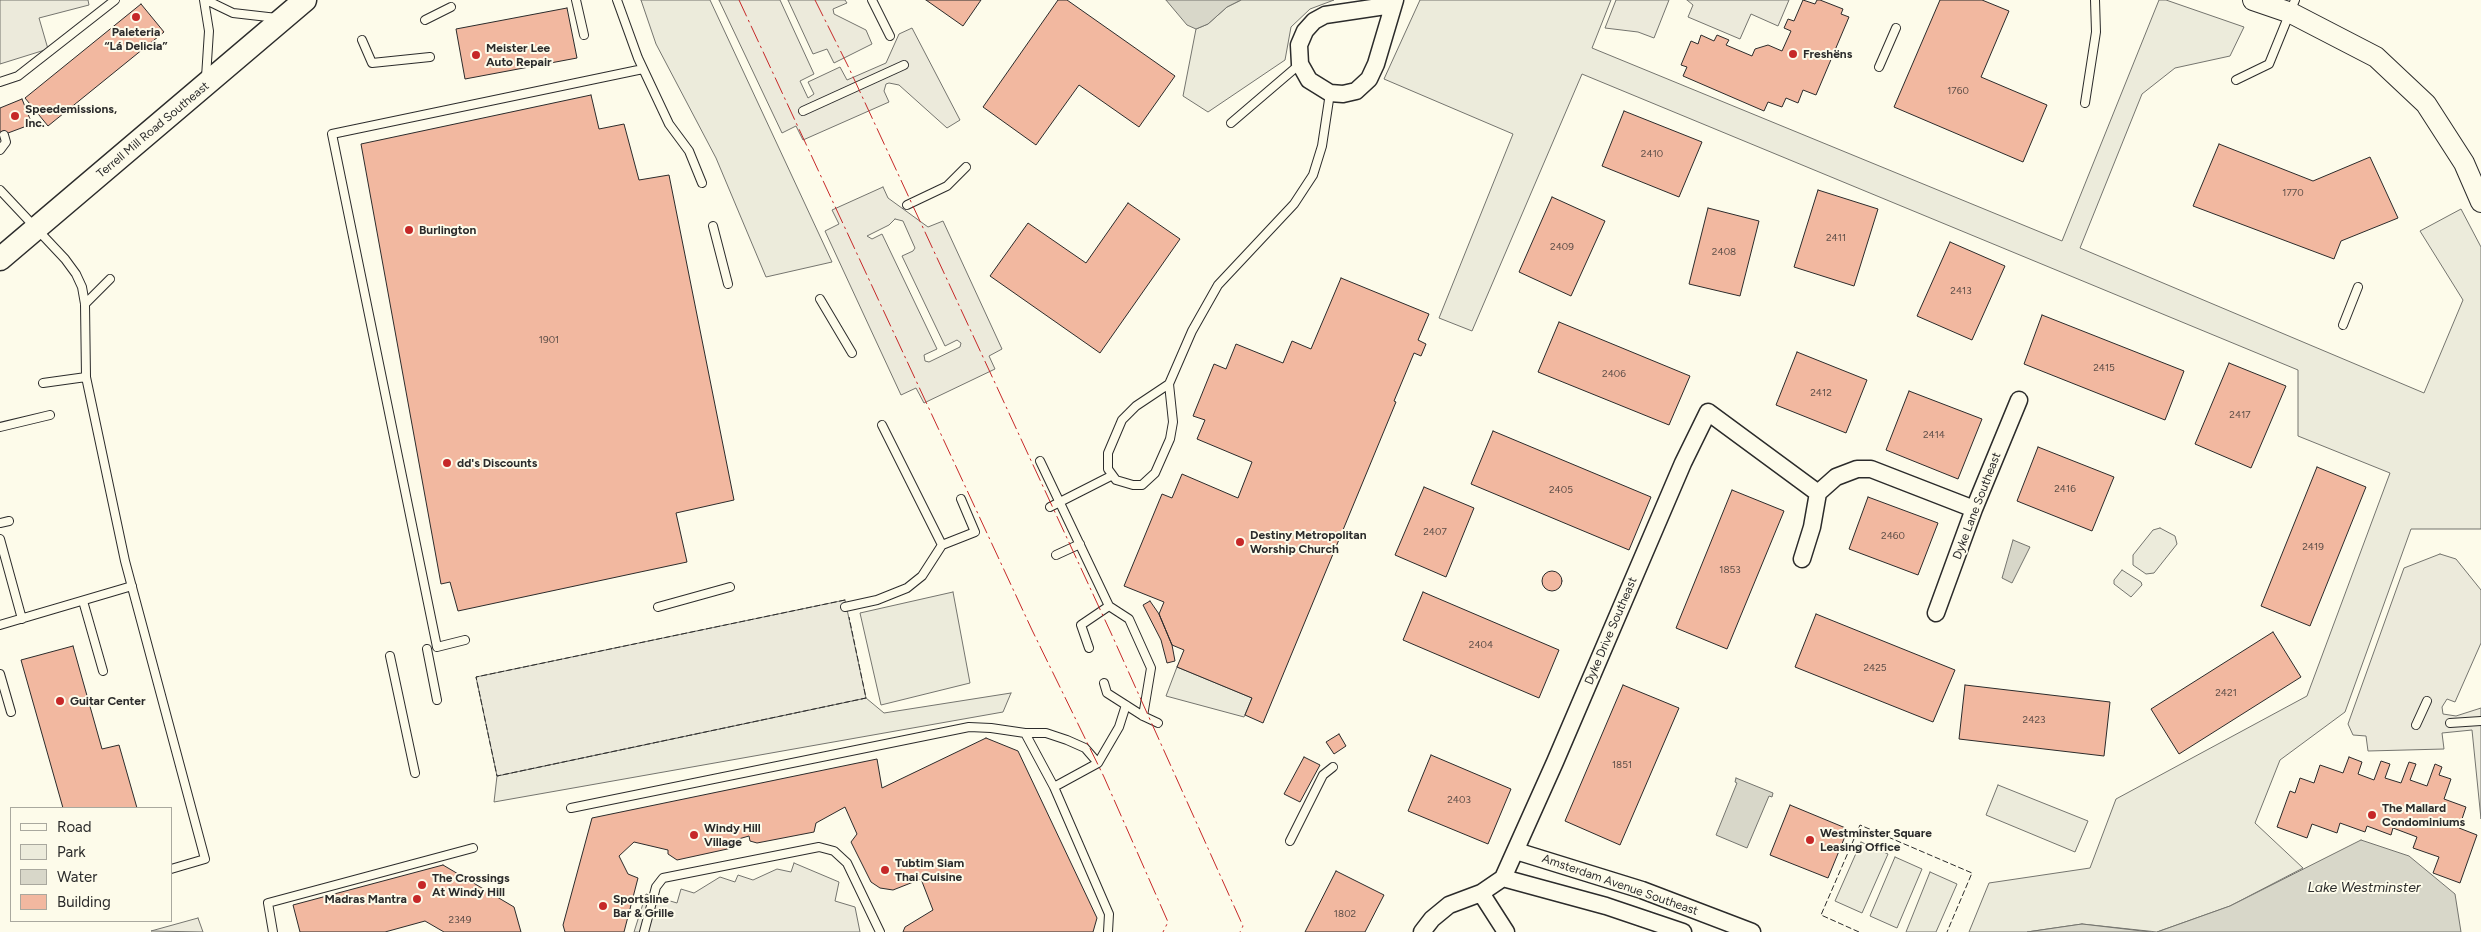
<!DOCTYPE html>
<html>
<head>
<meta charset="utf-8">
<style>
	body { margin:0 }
	#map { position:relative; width:2481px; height:932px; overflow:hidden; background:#fdfbea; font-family:Figtree,sans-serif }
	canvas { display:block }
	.legend { position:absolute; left:10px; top:807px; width:162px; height:115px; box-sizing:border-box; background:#fdfbea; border:1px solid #a9a89e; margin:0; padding:6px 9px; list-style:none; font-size:15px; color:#2b2b2b }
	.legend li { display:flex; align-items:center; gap:10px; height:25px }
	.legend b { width:25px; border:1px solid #a9a89e }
</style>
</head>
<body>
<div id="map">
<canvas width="2481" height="932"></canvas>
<ul class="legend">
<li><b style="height:6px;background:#fdfbea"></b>Road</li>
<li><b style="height:14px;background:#ecebdb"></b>Park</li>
<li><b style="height:14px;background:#d8d7c9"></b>Water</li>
<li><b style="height:14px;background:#f2b8a0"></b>Building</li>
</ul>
</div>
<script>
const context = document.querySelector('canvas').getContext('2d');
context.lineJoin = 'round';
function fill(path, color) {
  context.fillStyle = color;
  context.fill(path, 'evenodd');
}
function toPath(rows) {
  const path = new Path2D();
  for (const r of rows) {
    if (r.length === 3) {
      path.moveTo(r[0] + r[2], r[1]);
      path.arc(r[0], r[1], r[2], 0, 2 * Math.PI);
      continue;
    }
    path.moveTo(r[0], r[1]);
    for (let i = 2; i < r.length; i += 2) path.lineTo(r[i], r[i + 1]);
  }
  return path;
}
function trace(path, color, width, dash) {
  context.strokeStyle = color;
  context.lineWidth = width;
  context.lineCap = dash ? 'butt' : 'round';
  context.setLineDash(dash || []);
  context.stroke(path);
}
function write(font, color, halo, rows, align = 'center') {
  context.font = font + ' Figtree,sans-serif';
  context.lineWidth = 4;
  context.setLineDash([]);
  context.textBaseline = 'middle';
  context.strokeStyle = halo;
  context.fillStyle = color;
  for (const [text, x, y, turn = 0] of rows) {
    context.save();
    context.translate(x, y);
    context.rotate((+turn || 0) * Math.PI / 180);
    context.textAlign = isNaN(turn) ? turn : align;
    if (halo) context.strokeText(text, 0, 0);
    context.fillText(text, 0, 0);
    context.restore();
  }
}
const green = toPath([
	[641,0,710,0,832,262,766,277,716,158,656,44,641,0],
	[1241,0,1334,0,1310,9,1291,27,1285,60,1208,112,1183,96,1196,29,1208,24,1227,7,1241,0],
	[1420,0,1611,0,1592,48,2062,241,2159,0,2166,0,2244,27,2230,56,2175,68,2142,94,2080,248,2424,393,2463,300,2420,231,2461,209,2481,247,2481,529,2411,529,2345,712,2280,760,2255,823,2303,868,2230,906,2157,932,2082,924,2027,932,1969,932,1989,883,2090,868,2116,799,2307,696,2390,473,2298,436,2298,370,1582,74,1472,331,1439,318,1513,134,1384,79,1420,0],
	[2160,528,2175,536,2177,544,2154,573,2146,574,2133,565,2133,555,2153,530,2160,528],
	[2122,570,2141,582,2142,585,2131,597,2114,584,2114,580,2122,570],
	[953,592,970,683,881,705,860,613,953,592],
	[1177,667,1252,698,1244,717,1166,696,1177,667],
	[1011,693,1003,712,494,802,497,776,866,698,884,713,1011,693],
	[1998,785,2088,821,2075,852,1986,815,1998,785],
	[1861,842,1888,854,1862,913,1835,901,1861,842],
	[1895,857,1922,869,1897,928,1870,916,1895,857],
	[1930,872,1957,884,1936,932,1906,932,1930,872]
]);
const parking = toPath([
	[0,0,88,0,89,5,39,18,48,49,0,64,0,0],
	[719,0,780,0,814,74,800,81,808,98,814,94,808,82,840,67,847,80,886,63,899,34,912,28,960,120,947,128,899,85,889,83,886,84,884,91,889,102,803,140,796,126,782,133,719,0],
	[788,0,845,0,847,3,833,9,834,14,866,30,872,44,834,63,827,49,813,54,788,0],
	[1616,0,1669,0,1654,38,1638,32,1605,28,1616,0],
	[1687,0,1789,0,1778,26,1751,14,1740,39,1688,17,1693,5,1687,0],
	[883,187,888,198,928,227,943,221,1002,349,989,356,995,369,924,403,916,388,901,395,825,231,839,224,832,210,883,187],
	[895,219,903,221,915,248,913,251,902,256,945,346,957,340,961,343,960,347,929,362,925,361,924,355,937,349,882,234,872,239,867,236,889,225,895,219],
	[2440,554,2456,559,2481,590,2481,643,2455,702,2447,699,2442,707,2443,714,2456,716,2481,708,2481,819,2472,730,2442,733,2444,749,2368,751,2366,736,2353,735,2348,724,2404,568,2440,554],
	[845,600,866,698,497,776,476,677,845,600],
	[794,863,839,882,835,901,855,907,860,932,634,932,646,894,677,903,681,889,694,893,720,877,735,882,738,875,753,880,777,869,791,872,794,863],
	[198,918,203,932,151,931,198,918]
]);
const water = toPath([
	[1166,0,1241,0,1227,7,1208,24,1196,29,1187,25,1166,0],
	[2013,540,2030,547,2012,583,2002,578,2013,540],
	[1736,778,1773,793,1772,797,1769,796,1747,848,1716,835,1737,783,1735,782,1736,778],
	[2361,840,2409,856,2455,894,2461,932,2157,932,2230,906,2361,840],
	[2082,924,2151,932,2027,932,2082,924]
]);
const building = toPath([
	[926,0,981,0,963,26,926,0],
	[1058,0,1067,0,1175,76,1139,127,1079,85,1036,145,983,107,1058,0],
	[1803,0,1815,4,1817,0,1820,0,1843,9,1841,14,1849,17,1816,95,1803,90,1798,103,1786,98,1782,107,1768,102,1764,111,1683,76,1687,67,1681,65,1691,41,1698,44,1701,35,1714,41,1717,35,1729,40,1726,45,1752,56,1755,49,1768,45,1782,51,1791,31,1784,28,1788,19,1794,21,1803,0],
	[1940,0,1982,0,2009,11,1981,77,2047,105,2023,162,1894,107,1940,0],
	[141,4,164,32,48,126,25,98,141,4],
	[567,8,577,58,465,79,456,29,567,8],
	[591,95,599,129,624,124,639,180,669,175,734,500,676,513,687,562,458,611,450,582,441,584,361,144,591,95],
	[22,99,32,124,0,136,0,108,22,99],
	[1624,111,1702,142,1679,197,1602,166,1624,111],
	[2219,144,2313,181,2370,157,2398,218,2341,241,2334,259,2193,206,2219,144],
	[1818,190,1878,209,1854,286,1794,267,1818,190],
	[1552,197,1605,221,1571,296,1519,272,1552,197],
	[1128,203,1180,239,1100,353,990,276,1028,223,1086,263,1128,203],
	[1708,208,1759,221,1740,296,1689,284,1708,208],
	[1950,242,2005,266,1972,340,1917,316,1950,242],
	[1341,278,1429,314,1418,340,1426,344,1421,356,1414,353,1394,401,1396,402,1263,723,1245,715,1252,698,1177,667,1184,650,1172,645,1159,614,1164,602,1124,586,1162,494,1172,498,1182,474,1238,498,1252,462,1197,439,1205,420,1193,416,1214,364,1226,369,1236,344,1283,363,1292,341,1311,349,1341,278],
	[2042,315,2184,371,2165,420,2024,364,2042,315],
	[1559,322,1690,376,1669,425,1538,372,1559,322],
	[1797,352,1867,380,1846,433,1776,405,1797,352],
	[2229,363,2286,386,2251,468,2195,444,2229,363],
	[1909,391,1982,419,1958,479,1886,450,1909,391],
	[1493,431,1651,497,1629,550,1471,484,1493,431],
	[2038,447,2114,477,2092,531,2017,501,2038,447],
	[2317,467,2366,487,2310,626,2261,606,2317,467],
	[1424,487,1474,508,1446,577,1395,555,1424,487],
	[1732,490,1784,511,1727,649,1676,628,1732,490],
	[1868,497,1938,523,1918,575,1849,549,1868,497],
	[1552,581,10],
	[1423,592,1559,650,1539,698,1403,640,1423,592],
	[1150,601,1159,614,1172,645,1175,661,1167,663,1161,640,1143,605,1150,601],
	[1816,614,1955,670,1933,722,1795,667,1816,614],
	[2273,632,2301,677,2179,754,2151,709,2273,632],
	[73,646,102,749,119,745,137,808,63,808,21,660,73,646],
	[1623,685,1679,708,1620,845,1565,821,1623,685],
	[1965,685,2110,702,2104,756,1959,739,1965,685],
	[1339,734,1346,746,1334,754,1326,742,1339,734],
	[986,738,1018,751,1097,918,1093,932,903,932,905,927,933,910,921,879,893,890,880,888,871,882,851,842,857,834,845,807,816,823,814,832,757,843,750,841,749,836,735,840,732,848,677,860,668,854,668,850,634,842,619,856,628,874,638,878,624,932,565,932,563,925,592,818,877,759,882,788,986,738],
	[1431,755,1511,789,1488,844,1408,811,1431,755],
	[1304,757,1320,765,1300,802,1284,794,1304,757],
	[2349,757,2362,762,2358,774,2374,780,2381,761,2390,764,2385,778,2401,783,2409,762,2416,764,2410,780,2427,786,2435,764,2442,767,2439,775,2451,779,2444,799,2466,807,2459,828,2477,835,2460,883,2433,873,2439,857,2413,848,2417,837,2393,828,2391,835,2367,826,2365,832,2340,823,2337,833,2312,824,2307,838,2277,827,2290,791,2295,793,2300,778,2314,783,2320,765,2343,773,2349,757],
	[1790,805,1848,829,1828,878,1770,855,1790,805],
	[443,865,514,907,521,932,444,932,425,921,385,932,300,932,293,905,443,865],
	[1336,871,1384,895,1365,932,1305,932,1336,871]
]);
const service = toPath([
	[204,0,209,31,206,77],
	[206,0,233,13,277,18],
	[576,0,584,35],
	[617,0,638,58,669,124,689,151,702,183],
	[872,0,890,36],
	[425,20,451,7],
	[362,40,372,63,430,57],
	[1879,67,1896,28],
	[2236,80,2269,64,2295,0],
	[0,82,18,76,115,0],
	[2085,103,2096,32,2095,0],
	[803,111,904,65],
	[1231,123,1300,64],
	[0,150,6,142,4,135],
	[0,190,65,259,76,274,82,287,85,304,86,377,125,561,205,859,171,869],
	[907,205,947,186,966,167],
	[713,226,728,284],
	[820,299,852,353],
	[85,304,110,279],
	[2343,325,2358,287],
	[43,383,86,377],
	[1169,384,1173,422,1170,439,1155,473,1142,485,1133,485,1116,480,1108,469,1108,453,1122,420,1136,406,1169,384,1192,331,1218,285,1294,204,1313,175,1322,146,1330,93],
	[882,425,942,545],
	[0,427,50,415],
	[1040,461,1109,606,1129,619,1151,668,1143,716],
	[1050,507,1111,476],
	[0,523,9,521],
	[0,539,22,619],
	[1056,555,1080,544],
	[83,601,103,671],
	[658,607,730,587],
	[845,607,877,600,907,588,922,576,942,545,975,532,961,499],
	[0,625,132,586],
	[465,640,437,647,332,134,643,69],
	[1089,648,1081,625,1109,606],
	[427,649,437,700],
	[390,656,415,773],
	[0,674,11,712],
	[1104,683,1107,693,1143,716,1158,723],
	[2450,723,2481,721],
	[2416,725,2427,701],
	[1098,763,1085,748,1067,740,1046,733,1025,733,1054,787,1109,914,1108,932],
	[1054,787,1098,763,1119,727,1126,705],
	[571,808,969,727,991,728,1025,733],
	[1290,841,1323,775,1333,767],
	[273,932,268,903,473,848],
	[644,932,656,887,663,878,819,847,834,851,847,863,880,932]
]);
const minor = toPath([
	[1392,5,1325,15,1314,21,1305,31,1299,45,1300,64,1309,80,1330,93,1343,94,1356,91,1369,79,1376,64,1395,0],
	[1802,559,1812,527,1818,493],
	[1936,613,1974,509,2019,400],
	[1516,851,1642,890,1752,932],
	[1503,878,1606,906,1683,932],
	[1481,893,1506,932],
	[1422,932,1432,919,1449,905,1481,893,1503,878,1555,762,1683,463,1708,412,1818,493,1836,477,1857,469,1871,469,1974,509]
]);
const tertiary = toPath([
	[2253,0,2291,13,2376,57,2426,104,2464,163,2481,202]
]);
const secondary = toPath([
	[0,259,305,0]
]);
const fence = toPath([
	[845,600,476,677,497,776,866,698,849,617],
	[1859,932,1821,915,1860,825,1972,873,1947,932]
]);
const power = toPath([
	[739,0,1032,630,1104,777,1168,922,1163,932],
	[815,0,848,66,1111,633,1243,926,1240,932]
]);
const markers = [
	[136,17,5,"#c62828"],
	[1793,54,5,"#c62828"],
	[476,55,5,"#c62828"],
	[15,116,5,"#c62828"],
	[409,230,5,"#c62828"],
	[447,463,5,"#c62828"],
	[1240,542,5,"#c62828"],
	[60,701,5,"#c62828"],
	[2372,815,5,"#c62828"],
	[694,835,5,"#c62828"],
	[1810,840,5,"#c62828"],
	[885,870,5,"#c62828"],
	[422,885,5,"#c62828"],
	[417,899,5,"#c62828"],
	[603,906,5,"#c62828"]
];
const numberNames = [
	["1760",1958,91],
	["2410",1652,154],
	["1770",2293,193],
	["2411",1836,238],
	["2409",1562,247],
	["2408",1724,252],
	["2413",1961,291],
	["1901",549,340],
	["2415",2104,368],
	["2406",1614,374],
	["2412",1821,393],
	["2417",2240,415],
	["2414",1934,435],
	["2416",2065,489],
	["2405",1561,490],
	["2407",1435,532],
	["2460",1893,536],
	["2419",2313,547],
	["1853",1730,570],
	["2404",1481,645],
	["2425",1875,668],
	["2421",2226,693],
	["2423",2034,720],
	["1851",1622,765],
	["2403",1459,800],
	["1802",1345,914],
	["2349",460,920]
];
const poiNames = [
	["Paleteria",136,32,"center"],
	["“Lá Delicia”",136,46,"center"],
	["Meister Lee",486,48],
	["Auto Repair",486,62],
	["Freshëns",1803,54],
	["Speedemissions,",25,109],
	["Inc.",25,123],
	["Burlington",419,230],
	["dd's Discounts",457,463],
	["Destiny Metropolitan",1250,535],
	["Worship Church",1250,549],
	["Guitar Center",70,701],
	["The Mallard",2382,808],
	["Condominiums",2382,822],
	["Windy Hill",704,828],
	["Village",704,842],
	["Westminster Square",1820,833],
	["Leasing Office",1820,847],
	["Tubtim Siam",895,863],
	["Thai Cuisine",895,877],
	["The Crossings",432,878],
	["At Windy Hill",432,892],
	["Madras Mantra",407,899,"right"],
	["Sportsline",613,899],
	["Bar & Grille",613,913]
];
const streetNames = [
	["Terrell Mill Road Southeast",153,130,-40],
	["Dyke Lane Southeast",1977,506,-69],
	["Dyke Drive Southeast",1611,631,-67],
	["Amsterdam Avenue Southeast",1620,885,19]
];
const waterNames = [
	["Lake Westminster",2364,888]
];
fill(green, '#ecebdb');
trace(green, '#74746e', 1);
fill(parking, '#eceadb');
trace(parking, '#74746e', 1);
fill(water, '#d8d7c9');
trace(water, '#74746e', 1);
fill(building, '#f2b8a0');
trace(building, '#2b2b2b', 1);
trace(service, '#2b2b2b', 10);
trace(minor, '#2b2b2b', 19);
trace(tertiary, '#2b2b2b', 22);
trace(secondary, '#2b2b2b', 25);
trace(service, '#fdfbea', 8);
trace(minor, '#fdfbea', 16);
trace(tertiary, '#fdfbea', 20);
trace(secondary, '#fdfbea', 22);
trace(fence, '#2b2b2b', 1, [6, 2.5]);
trace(power, '#c62828', 1, [18, 4, 2.5, 4]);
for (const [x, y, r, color] of markers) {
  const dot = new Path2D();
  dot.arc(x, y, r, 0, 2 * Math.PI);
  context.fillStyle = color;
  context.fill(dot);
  trace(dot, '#fdfbea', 2);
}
write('10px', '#5d4e48', null, numberNames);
write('bold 12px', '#2b2b2b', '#fdfbea', poiNames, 'left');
write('12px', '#2b2b2b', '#fdfbea', streetNames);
write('italic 14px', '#2b2b2b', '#fdfbea', waterNames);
</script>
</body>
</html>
